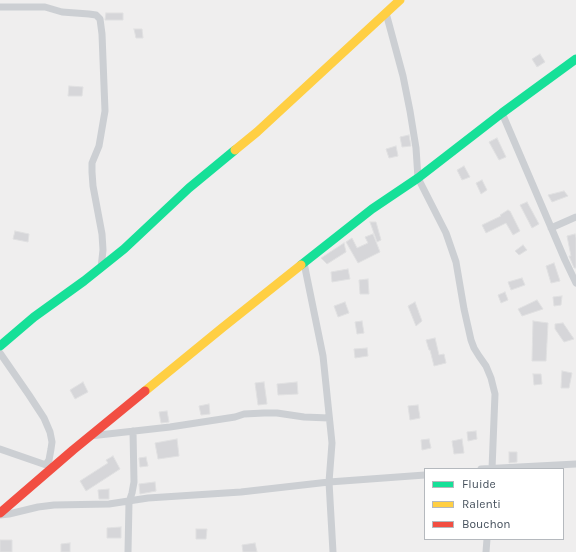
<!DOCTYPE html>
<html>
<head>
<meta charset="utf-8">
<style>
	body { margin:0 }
	#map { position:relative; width:576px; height:552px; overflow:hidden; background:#efeeee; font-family:Karla,sans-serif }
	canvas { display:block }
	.legend { position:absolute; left:424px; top:468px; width:140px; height:72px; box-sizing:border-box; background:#fff; border:1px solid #b5b9be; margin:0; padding:5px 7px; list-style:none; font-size:12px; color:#45505c }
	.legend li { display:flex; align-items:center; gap:8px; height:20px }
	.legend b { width:20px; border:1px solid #b5b9be }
</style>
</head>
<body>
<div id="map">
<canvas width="576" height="552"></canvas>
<ul class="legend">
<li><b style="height:5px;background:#16e098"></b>Fluide</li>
<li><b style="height:5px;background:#ffcf43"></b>Ralenti</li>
<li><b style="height:5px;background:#f24e42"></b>Bouchon</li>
</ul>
</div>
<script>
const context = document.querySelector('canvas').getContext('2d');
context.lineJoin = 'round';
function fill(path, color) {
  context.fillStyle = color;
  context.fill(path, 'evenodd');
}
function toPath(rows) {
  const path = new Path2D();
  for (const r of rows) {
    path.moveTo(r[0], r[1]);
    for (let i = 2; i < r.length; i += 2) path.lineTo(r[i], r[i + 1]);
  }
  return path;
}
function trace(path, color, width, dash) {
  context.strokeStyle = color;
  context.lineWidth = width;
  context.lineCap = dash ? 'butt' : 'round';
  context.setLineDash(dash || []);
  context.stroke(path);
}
const building = toPath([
	[106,13,123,13,123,20,105,20,106,13],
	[134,29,142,29,143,38,136,38,134,29],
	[540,54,545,62,537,67,532,59,540,54],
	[69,86,83,87,82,96,68,96,69,86],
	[409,135,411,146,402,147,400,137,409,135],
	[497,138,506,157,499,160,489,142,497,138],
	[396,146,398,156,389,158,386,149,396,146],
	[464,166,470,177,462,180,457,170,464,166],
	[482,180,487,190,481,194,476,183,482,180],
	[564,191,568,196,552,202,548,195,564,191],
	[527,202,539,224,532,228,520,205,527,202],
	[508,210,509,211,510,211,520,231,513,235,506,223,486,233,482,225,501,216,500,215,508,210],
	[370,222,376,222,381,240,377,242,370,222],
	[15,231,29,234,28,242,13,239,15,231],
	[373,234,380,252,358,263,346,242,352,238,357,248,368,243,365,237,373,234],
	[575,234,576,238,576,268,574,268,569,256,571,256,567,236,575,234],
	[344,243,346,252,327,264,321,258,344,243],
	[523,245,527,250,519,255,515,251,523,245],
	[554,263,560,281,551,283,546,266,554,263],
	[348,269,350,279,332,282,331,272,348,269],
	[522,278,525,285,511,290,508,282,522,278],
	[368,279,369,294,360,294,359,280,368,279],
	[505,292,508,300,501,303,498,295,505,292],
	[562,296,561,305,554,306,553,297,562,296],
	[537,300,543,309,522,316,518,309,537,300],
	[345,302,349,313,338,317,334,306,345,302],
	[415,302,422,321,416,326,408,306,415,302],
	[362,321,364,333,357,334,355,322,362,321],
	[533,321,548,323,546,361,532,361,533,321],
	[563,323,574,339,564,342,555,329,555,324,563,323],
	[435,338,439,355,444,354,446,363,434,366,430,350,429,350,426,340,435,338],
	[367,348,368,356,355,358,354,349,367,348],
	[562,371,572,373,569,388,561,388,562,371],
	[533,374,541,374,542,384,534,385,533,374],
	[83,382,88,392,75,399,70,390,83,382],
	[264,382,267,404,258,405,255,383,264,382],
	[297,382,298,394,278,395,277,384,297,382],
	[209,404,210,414,201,415,199,406,209,404],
	[418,405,420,418,410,420,408,406,418,405],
	[167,411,169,422,161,423,159,412,167,411],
	[476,431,477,439,468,441,467,432,476,431],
	[177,439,179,456,158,459,155,443,177,439],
	[429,439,431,448,422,450,421,440,429,439],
	[462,439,464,453,454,454,452,441,462,439],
	[509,452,517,452,517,462,509,463,509,452],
	[113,456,120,469,86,491,80,481,108,463,106,460,113,456],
	[146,457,148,466,140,467,139,458,146,457],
	[155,482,156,491,140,494,139,484,155,482],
	[109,489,109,499,99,499,98,490,109,489],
	[121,527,121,538,107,538,107,528,121,527],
	[196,529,207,529,206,539,196,539,196,529],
	[0,540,12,540,12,552,0,552,0,540],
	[70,543,70,552,61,552,61,544,70,543],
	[255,543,257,552,243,552,242,545,255,543]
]);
const street = toPath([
	[0,7,45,7,62,12,89,14,96,15,100,19,102,34,105,111,99,146,92,163,92,172,93,186,102,234,103,250,101,268],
	[386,13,403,76,410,111,416,148,418,178,446,233,456,262,464,309,471,340,474,348,479,356,486,366,491,378,495,394,492,469],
	[502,113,565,260,576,283],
	[551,228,576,217],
	[304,263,323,356,332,443,329,482,333,552],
	[0,353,29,395,44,418,50,432,52,442,51,449,49,460,46,464],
	[90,436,170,427,235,417,244,414,264,413,277,413,304,417,329,418],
	[0,449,49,466],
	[481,469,576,464],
	[0,515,9,514,38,507,54,505,109,504,148,498,241,492,329,482,425,475],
	[128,552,129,502,132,493,134,482,133,431],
	[486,552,487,539]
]);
const fast = toPath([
	[301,265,372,209,418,178,502,113,576,59],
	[0,346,34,317,84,281,124,249,189,188,235,150]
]);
const slow = toPath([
	[235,150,257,132,400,0],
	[145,391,222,328,301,265]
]);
const jam = toPath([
	[0,513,73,450,145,391]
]);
fill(building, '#d6d6d9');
trace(building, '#e0e0e1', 1);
trace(street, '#cccfd3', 7);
trace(fast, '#16e098', 9);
trace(slow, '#ffcf43', 9);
trace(jam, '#f24e42', 9);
</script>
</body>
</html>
